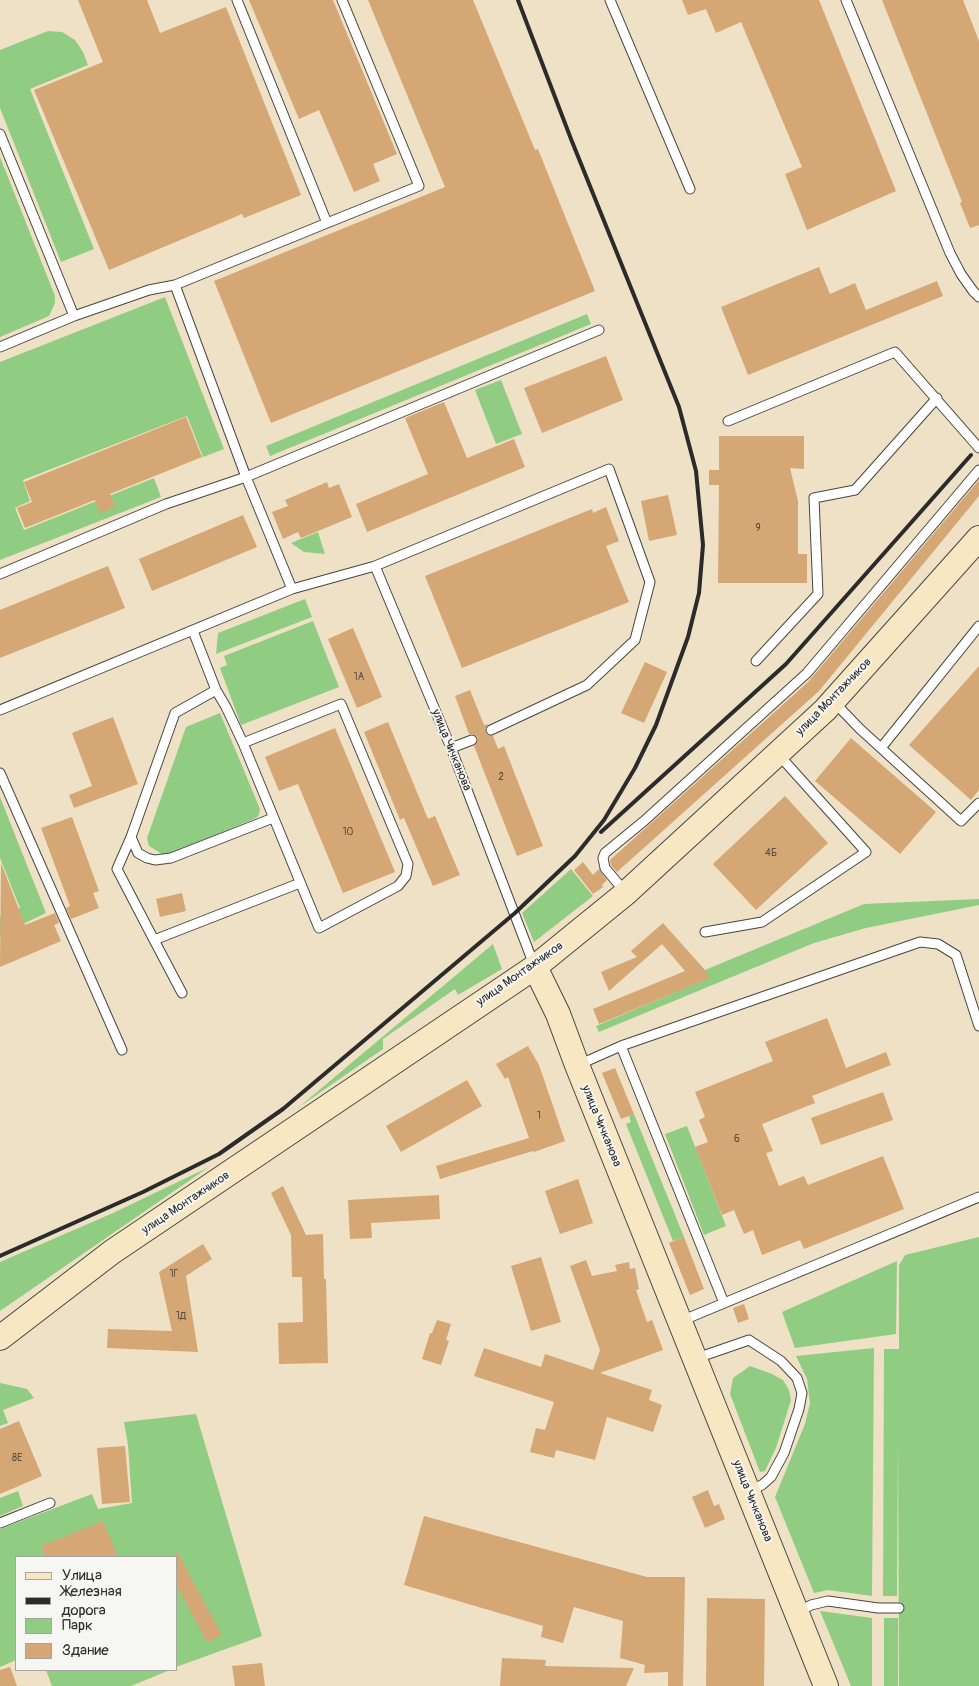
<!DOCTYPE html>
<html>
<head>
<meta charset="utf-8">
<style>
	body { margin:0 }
	#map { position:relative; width:979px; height:1686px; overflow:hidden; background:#efe1c5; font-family:Pangolin,sans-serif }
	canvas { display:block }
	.legend { position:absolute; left:15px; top:1556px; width:162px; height:115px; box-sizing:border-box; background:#f6f6f2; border:1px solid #a5a5a2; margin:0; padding:6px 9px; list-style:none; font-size:15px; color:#2b2b2b }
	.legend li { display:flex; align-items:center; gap:10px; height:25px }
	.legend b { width:25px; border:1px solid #a5a5a2 }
</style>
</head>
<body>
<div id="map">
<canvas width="979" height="1686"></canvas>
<ul class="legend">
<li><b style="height:6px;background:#f7e8c3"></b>Улица</li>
<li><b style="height:6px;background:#2b2b2b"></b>Железная дорога</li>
<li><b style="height:14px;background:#90cd83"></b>Парк</li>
<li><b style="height:14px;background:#d4a774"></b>Здание</li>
</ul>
</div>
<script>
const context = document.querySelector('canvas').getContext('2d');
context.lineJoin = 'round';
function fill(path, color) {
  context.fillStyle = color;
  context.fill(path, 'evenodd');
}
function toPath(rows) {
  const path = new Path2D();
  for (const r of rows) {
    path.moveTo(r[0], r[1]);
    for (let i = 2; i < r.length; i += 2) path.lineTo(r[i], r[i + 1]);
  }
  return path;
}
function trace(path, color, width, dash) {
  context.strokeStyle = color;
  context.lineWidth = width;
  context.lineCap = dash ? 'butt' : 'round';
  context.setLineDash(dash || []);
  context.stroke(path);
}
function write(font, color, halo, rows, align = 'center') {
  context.font = font + ' Pangolin,sans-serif';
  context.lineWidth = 4;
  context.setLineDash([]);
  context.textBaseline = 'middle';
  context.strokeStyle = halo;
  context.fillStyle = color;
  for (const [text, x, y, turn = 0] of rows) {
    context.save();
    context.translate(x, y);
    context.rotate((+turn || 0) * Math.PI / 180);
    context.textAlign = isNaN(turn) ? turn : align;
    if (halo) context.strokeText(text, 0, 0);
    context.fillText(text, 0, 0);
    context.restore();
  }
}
const green = toPath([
	[48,31,62,32,75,40,83,52,88,65,30,89,94,249,61,262,0,108,0,50],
	[0,157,55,296,55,303,49,316,0,337],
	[165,297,224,449,203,457,187,416,23,480,30,501,15,508,24,530,154,478,161,497,0,560,0,362],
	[587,314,591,324,270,456,266,446],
	[501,380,522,434,496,444,475,390],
	[318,532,325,554,304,552,291,543],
	[305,599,312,617,216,654,218,633],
	[313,621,339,687,241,725,220,668,227,665,224,656],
	[220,713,260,809,259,815,256,818,168,855,162,854,149,846,147,838,186,727],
	[0,797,46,913,0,935,0,917,20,908,0,858],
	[571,869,593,896,534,942,522,913],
	[979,899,979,905,866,928,814,943,599,1032,596,1026,709,978,705,970,864,904],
	[493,944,502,969,458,995,455,989,383,1039,383,1049,299,1107],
	[634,1114,684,1237,673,1241,626,1124,631,1122,629,1116],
	[687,1126,726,1226,704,1235,665,1134],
	[209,1167,0,1311,0,1262,113,1213],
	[979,1237,979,1686,899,1686,898,1436,897,1596,883,1596,884,1349,899,1349,899,1265,905,1255],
	[897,1261,896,1334,795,1348,782,1312],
	[874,1348,872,1596,828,1590,814,1593,775,1497,805,1424,810,1403,807,1379,796,1356],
	[750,1366,772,1374,783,1380,789,1390,791,1400,776,1448,765,1471,760,1472,730,1394,733,1378],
	[0,1383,27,1389,34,1398,3,1410,8,1423,0,1426],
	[196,1414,262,1636,176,1667,176,1557,16,1557,16,1660,0,1667,0,1529,92,1494,98,1509,132,1503,128,1445,124,1422],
	[18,1491,23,1506,0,1516,0,1498],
	[820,1611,872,1618,872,1686,851,1686],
	[884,1618,898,1618,898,1686,884,1686],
	[46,1670,170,1670,131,1686,52,1686]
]);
const building = toPath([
	[78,0,147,0,160,33,226,7,301,195,244,218,242,214,109,270,34,90,103,62],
	[249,0,333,0,397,154,373,164,380,181,354,192,319,110,299,119],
	[368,0,473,0,535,150,538,149,595,291,271,423,214,281,445,187],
	[682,0,819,0,896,191,807,230,785,174,802,167,741,22,716,33,706,9,688,15],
	[882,0,963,0,979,41,979,225,970,228,960,203,962,202],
	[819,267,830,294,855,283,866,310,937,281,943,296,748,375,721,307],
	[606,356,623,400,542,433,524,388],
	[444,402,467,458,514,439,525,467,367,532,356,504,428,474,405,418],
	[186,417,202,457,110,494,115,507,100,513,95,500,25,528,17,508,32,502,24,482],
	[719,436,804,436,804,469,790,468,798,501,798,554,807,554,807,583,718,583,719,485,709,485,709,470,719,470],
	[979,480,979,496,819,691,617,872,611,865,610,860,808,682],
	[327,482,329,488,339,484,352,517,301,538,298,532,283,539,272,512,288,506,285,500],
	[668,495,677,535,649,541,641,501],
	[606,507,619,541,606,546,629,602,462,668,425,576,592,509,593,513],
	[243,515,257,547,152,591,139,559],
	[108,566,125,608,0,658,0,610],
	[353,628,382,697,357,708,328,639],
	[645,662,667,672,644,723,621,713],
	[979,666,979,790,971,800,909,745],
	[470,690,484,725,488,724,485,729,486,733,488,735,493,736,498,749,504,746,543,846,517,856,474,746,478,741,478,737,473,734,469,734,455,696],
	[113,717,138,784,74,808,69,795,92,786,72,733],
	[388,722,428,819,435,816,460,875,433,886,404,818,400,820,364,732],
	[335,728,395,872,343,893,298,784,279,791,265,757],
	[851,738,936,812,900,854,815,781],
	[785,796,828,843,756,910,713,864],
	[72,817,99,891,93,893,99,908,71,919,66,908,70,906,41,828],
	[583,862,593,875,599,869,607,880,602,885,603,887,593,894,574,870],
	[1,863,25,925,55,913,59,923,54,925,61,941,0,967],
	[182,893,186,911,160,917,156,899],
	[663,923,705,970,710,978,599,1024,593,1009,685,971,662,944,609,991,601,972,637,957,631,951],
	[827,1018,846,1068,886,1052,891,1065,812,1096,815,1103,762,1124,773,1151,766,1153,779,1186,804,1176,808,1185,883,1156,904,1209,804,1249,800,1240,762,1255,753,1230,744,1234,734,1210,722,1215,695,1147,708,1142,699,1120,705,1117,695,1092,773,1061,765,1042],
	[528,1046,539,1065,565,1141,534,1152,533,1151,440,1179,436,1166,529,1138,508,1077,505,1079,496,1064],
	[615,1068,634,1114,621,1119,602,1073],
	[467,1080,482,1106,401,1152,386,1126],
	[883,1092,893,1120,821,1145,811,1118],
	[578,1179,593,1223,560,1234,545,1191],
	[283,1186,306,1235,323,1234,324,1279,326,1279,328,1363,279,1364,278,1323,303,1322,302,1277,292,1277,291,1235,271,1193],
	[439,1195,440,1219,371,1223,372,1238,350,1239,348,1200],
	[684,1237,704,1289,690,1295,669,1243],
	[203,1244,212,1259,186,1276,198,1352,107,1348,108,1329,172,1331,159,1272],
	[541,1257,561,1322,531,1331,511,1266],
	[586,1260,592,1276,617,1271,615,1265,629,1262,630,1269,635,1268,639,1289,636,1290,647,1322,652,1320,663,1350,600,1373,652,1390,649,1400,662,1405,653,1432,607,1417,595,1460,556,1450,554,1458,530,1452,536,1428,545,1430,554,1402,474,1376,484,1348,541,1367,545,1354,593,1370,600,1350,570,1266],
	[744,1304,749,1319,738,1323,733,1308],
	[437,1320,451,1324,446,1340,449,1341,441,1365,422,1359,430,1333,432,1333],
	[19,1421,42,1476,0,1494,0,1429],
	[125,1446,130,1502,102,1504,97,1448],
	[708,1490,714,1506,719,1504,725,1519,705,1528,692,1497],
	[424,1516,647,1577,685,1577,683,1686,668,1686,668,1672,644,1673,645,1665,620,1658,623,1621,574,1607,563,1643,541,1637,543,1626,404,1585],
	[103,1521,118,1557,45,1557,41,1546],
	[176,1550,222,1635,207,1642,176,1584],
	[707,1598,765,1599,764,1686,706,1686],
	[502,1658,546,1660,545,1666,634,1668,626,1686,500,1686],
	[262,1663,265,1686,235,1686,232,1666],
	[10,1667,17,1686,0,1686,0,1670]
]);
const lane = toPath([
	[237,0,327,223,419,186,342,0],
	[610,0,690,189],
	[846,0,950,253,961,274,973,291,979,297],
	[0,134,74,316,149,290,175,285,246,477,292,589],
	[175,285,327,223],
	[0,347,74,316],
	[728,421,895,352,979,448],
	[375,566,451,748,534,965],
	[0,574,166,504,246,477,599,330],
	[193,631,216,690,226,707,243,743,319,928,398,886,406,876,408,864,341,704,243,743],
	[756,661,818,594,814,498,855,490,937,398],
	[216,690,175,713,131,837,138,853,147,858,155,860,171,858,273,818],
	[833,701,860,729,961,821,979,803],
	[0,710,292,589,375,566,609,469,650,582,635,640,587,685,491,730],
	[451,748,472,740],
	[881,748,979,626],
	[0,773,122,1050],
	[131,837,117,869,154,940,300,883],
	[626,893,605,868,603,858,605,853,644,821,807,673,979,470],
	[705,932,762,922,866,852,778,754],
	[154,940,182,993],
	[621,1046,724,1303],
	[578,1065,621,1046,920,942,938,944,956,955,979,1026],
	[681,1321,979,1197],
	[694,1359,749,1340,781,1361,797,1378,802,1393,799,1409,784,1453,771,1477,762,1485,748,1491],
	[0,1523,50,1503],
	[797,1613,811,1605,828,1601,878,1608,899,1608]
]);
const secondary = toPath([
	[535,967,558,1014,577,1065,826,1686],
	[0,1338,112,1252,535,967,626,893,825,710,979,538]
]);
const rail = toPath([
	[601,832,786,664,971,455],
	[0,1256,143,1192,219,1154,283,1109,515,913,575,856,604,820,635,768,656,725,688,637,699,593,703,545,696,471,679,407,571,139,518,0]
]);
const numberNames = [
	["9",758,528],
	["1А",359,677],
	["2",501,777],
	["10",348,832],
	["4Б",771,853],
	["1",539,1116],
	["6",737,1139],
	["1Г",174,1274],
	["1Д",181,1316],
	["8Е",17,1458]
];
const streetNames = [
	["улица Монтажников",834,697,-46],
	["улица Чичканова",451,750,68],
	["улица Монтажников",520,974,-35],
	["улица Чичканова",601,1126,68],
	["улица Монтажников",186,1203,-34],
	["улица Чичканова",752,1501,68]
];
fill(green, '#90cd83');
fill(building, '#d4a774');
trace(lane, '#484642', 11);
trace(secondary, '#484642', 26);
trace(lane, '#fff', 9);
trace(secondary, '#f7e8c3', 24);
trace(rail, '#2b2b2b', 4);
write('10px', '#554a3d', null, numberNames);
write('12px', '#2b2b2b', '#f6f6f2', streetNames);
</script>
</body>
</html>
